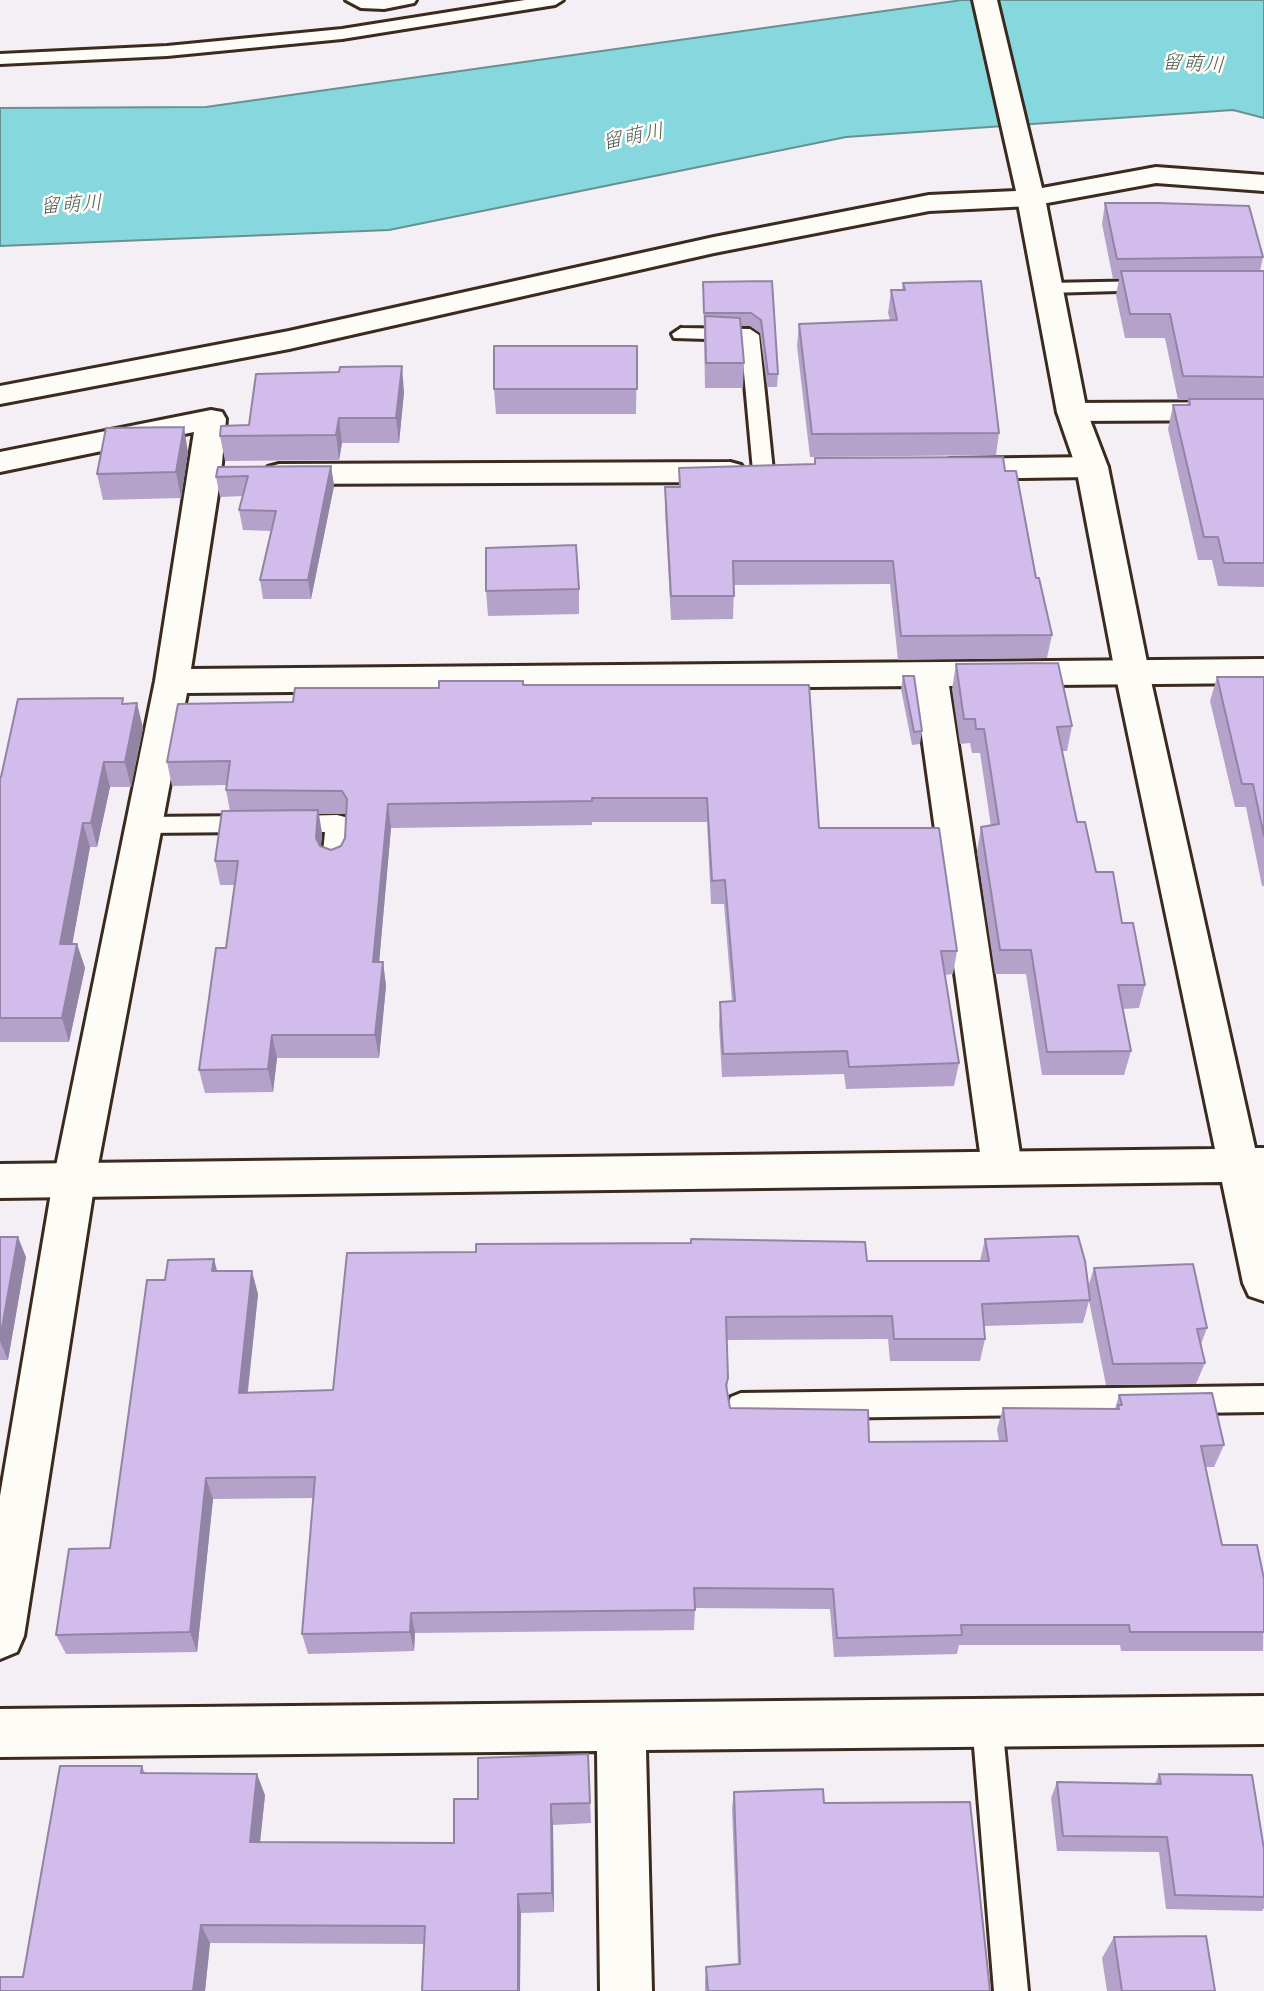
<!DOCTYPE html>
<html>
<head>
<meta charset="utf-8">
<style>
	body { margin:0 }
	canvas { display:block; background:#f4eff5 }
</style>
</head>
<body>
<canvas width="1264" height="1991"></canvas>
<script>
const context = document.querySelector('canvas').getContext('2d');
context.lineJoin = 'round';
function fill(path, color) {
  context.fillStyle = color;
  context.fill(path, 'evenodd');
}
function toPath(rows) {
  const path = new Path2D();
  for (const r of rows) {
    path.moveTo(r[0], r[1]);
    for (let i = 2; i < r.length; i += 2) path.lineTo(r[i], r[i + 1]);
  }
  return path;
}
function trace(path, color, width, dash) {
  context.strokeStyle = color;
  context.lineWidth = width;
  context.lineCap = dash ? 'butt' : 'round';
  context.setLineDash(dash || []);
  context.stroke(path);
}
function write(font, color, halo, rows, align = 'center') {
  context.font = font + ' "Comic Neue","Klee One",sans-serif';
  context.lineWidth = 5;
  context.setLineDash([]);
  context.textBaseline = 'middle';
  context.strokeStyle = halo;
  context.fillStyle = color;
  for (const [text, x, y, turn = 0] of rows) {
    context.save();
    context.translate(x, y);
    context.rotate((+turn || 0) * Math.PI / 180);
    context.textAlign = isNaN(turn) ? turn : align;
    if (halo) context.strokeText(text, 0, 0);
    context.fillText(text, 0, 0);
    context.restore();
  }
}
const water = toPath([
	[962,0,1264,0,1264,118,1233,110,846,137,389,230,0,246,0,108,206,107,962,0]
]);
const service = toPath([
	[346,0,416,0,414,3,384,9,361,8,346,0],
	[525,0,563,0,555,5,342,39,167,56,0,64,0,54,167,46,342,29,525,0],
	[1149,281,1158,286,1155,290,1048,293,1039,288,1048,283,1149,281],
	[681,328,750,329,759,335,773,471,770,475,763,477,756,475,753,471,741,340,674,338,672,334,681,328],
	[337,815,345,817,348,823,346,862,342,868,334,871,326,868,322,862,325,832,290,832,282,830,279,824,282,818,290,816,337,815],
	[253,816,261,818,264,824,261,830,253,832,143,833,135,831,132,825,135,819,143,817,253,816],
	[1264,1386,1264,1412,741,1419,731,1415,727,1406,731,1397,741,1393,1264,1386],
	[987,1707,998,1711,1002,1722,1028,1991,994,1991,972,1722,976,1711,987,1707]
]);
const minor = toPath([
	[973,0,997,0,1042,188,1156,167,1264,175,1264,191,1156,183,1031,206,929,211,714,253,289,349,0,404,0,386,289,331,714,237,929,195,1016,191,973,0],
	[1264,402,1264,420,1072,421,1061,419,1057,412,1061,405,1072,403,1264,402],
	[211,410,222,412,226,419,221,474,191,669,1264,659,1264,683,949,686,1022,1167,1016,1179,1002,1184,988,1179,982,1167,915,686,187,693,95,1181,24,1636,17,1652,0,1659,0,1496,53,1181,155,681,194,432,0,472,0,452,211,410],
	[1092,457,1103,460,1108,467,1103,474,1092,477,951,479,940,476,935,469,940,462,951,459,1092,457],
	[730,462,741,465,746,472,741,479,730,482,279,484,268,481,263,474,268,467,279,464,730,462],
	[1264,1696,1264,1744,646,1750,652,1991,600,1991,597,1751,0,1757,0,1709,1264,1696]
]);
const tertiary = toPath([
	[1031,190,1041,192,1045,198,1087,412,1108,467,1149,672,1255,1148,1264,1148,1264,1301,1249,1296,1243,1283,1222,1182,0,1198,0,1164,1215,1149,1115,672,1076,467,1057,412,1017,198,1021,192,1031,190]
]);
const wall = toPath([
	[1105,203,1263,257,1260,271,1264,271,1264,587,1218,586,1212,560,1198,560,1168,429,1173,405,1187,405,1188,400,1178,400,1165,338,1125,338,1116,295,1119,279,1113,279,1102,224],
	[772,281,778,374,777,387,767,387,760,333,750,326,740,326,744,363,743,388,705,388,703,282],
	[903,283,999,433,996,455,810,457,797,346,799,324,890,320,888,313,891,290,902,290],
	[637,346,636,414,496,414,494,389],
	[404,392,399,443,342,443,339,460,225,461,220,436,249,425],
	[188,452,181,498,103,500,97,474],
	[815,458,1005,471,1052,635,1047,658,898,660,890,584,734,585,733,619,671,620,665,511,665,487,679,487,679,468,814,464],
	[331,466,334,486,311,599,263,599,260,580,271,531,243,530,239,510,243,496,220,497,216,477],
	[579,589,579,614,488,616,486,591],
	[956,664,1072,726,1067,751,1062,751,1077,822,1096,872,1122,923,1145,985,1139,1008,1123,1009,1131,1051,1124,1075,1042,1075,1026,974,995,974,977,852,981,827,991,826,980,753,972,753,970,743,960,744,952,689],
	[903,676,922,731,920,744,912,745,901,689],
	[1217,677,1264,677,1264,886,1262,886,1246,807,1235,807,1210,701],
	[523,685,819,828,957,951,953,974,945,975,959,1063,954,1086,846,1089,844,1074,722,1077,719,1025,720,1002,732,1001,724,904,711,904,707,822,592,822,592,825,391,828,379,962,383,962,386,986,379,1058,277,1058,273,1092,205,1093,199,1070,226,948,235,885,220,885,215,861,230,811,226,790,226,785,172,786,167,762,293,702,439,688],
	[319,814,346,814,345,838,341,846,331,850,321,846,322,834],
	[124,704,143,728,131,787,110,787,97,847,90,847,72,944,77,944,85,968,69,1042,0,1042,0,777],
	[0,1237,26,1257,8,1360,0,1360],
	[985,1239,1088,1287,1094,1268,1207,1328,1201,1344,1205,1363,1196,1384,1106,1385,1089,1301,1083,1323,984,1326,985,1339,980,1361,890,1361,888,1339,727,1340,728,1378,727,1393,730,1408,869,1442,999,1441,997,1429,1003,1408,1115,1409,1119,1395,1224,1445,1214,1467,1205,1467,1222,1545,1264,1579,1263,1651,1121,1651,1120,1645,959,1645,957,1654,834,1657,830,1609,695,1608,694,1630,415,1633,414,1651,308,1654,302,1634,313,1498,213,1499,197,1652,66,1654,56,1635,110,1548,165,1280,217,1271,258,1294,248,1392,333,1390,867,1261,980,1261],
	[588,1754,591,1823,553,1825,554,1912,521,1913,424,1944,210,1943,205,1991,0,1991,23,1977,142,1766,145,1773,265,1795,260,1842,454,1843,478,1799],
	[1159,1774,1264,1849,1264,1908,1262,1911,1166,1909,1159,1852,1057,1851,1051,1798,1057,1782,1155,1784],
	[734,1792,824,1803,990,1991,705,1991,705,1982,706,1967,738,1964,732,1809],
	[1114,1937,1215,1991,1107,1991,1102,1958]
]);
const shadedWall = toPath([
	[402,366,404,392,399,443,396,418],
	[339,418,342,443,339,460,336,435],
	[184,427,188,452,181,498,176,472],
	[331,466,334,486,311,599,308,580],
	[137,703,143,728,131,787,125,762],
	[104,762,110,787,97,847,91,823],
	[388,804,391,828,377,986,373,962],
	[318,810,322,834,319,862,316,838],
	[83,823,90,847,68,968,60,944],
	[77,944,85,968,69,1042,62,1018],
	[383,962,386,986,379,1058,375,1035],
	[272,1035,277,1058,273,1092,268,1069],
	[18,1237,26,1257,8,1360,0,1341],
	[214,1259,220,1282,212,1271],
	[252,1271,258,1294,245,1415,239,1393],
	[206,1478,213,1499,197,1652,190,1632],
	[411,1613,415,1633,414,1651,410,1632],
	[257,1774,265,1795,258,1861,250,1842],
	[551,1804,553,1825,554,1912,552,1893],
	[518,1894,521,1913,520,1991,518,1991],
	[201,1925,210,1943,205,1991,193,1991]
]);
const building = toPath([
	[1105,203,1158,203,1249,206,1263,257,1117,259,1105,203],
	[1121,271,1264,271,1264,377,1183,376,1170,314,1130,314,1121,271],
	[772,281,778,374,768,374,761,320,751,313,704,313,703,282,772,281],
	[981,281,999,433,812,434,799,324,897,320,891,290,905,290,903,283,981,281],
	[705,316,740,318,744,363,706,363,705,316],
	[494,346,637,346,637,389,494,389,494,346],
	[402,366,396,418,339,418,336,435,220,436,221,426,249,425,256,374,339,372,340,367,402,366],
	[1189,399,1264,399,1264,563,1224,563,1218,537,1204,537,1173,405,1190,405,1189,399],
	[184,427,176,472,97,474,106,428,184,427],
	[1003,457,1005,471,1016,471,1036,578,1039,578,1052,635,901,636,893,561,733,561,734,596,671,596,665,487,680,487,679,468,815,464,815,458,1003,457],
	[331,466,308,580,260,580,276,511,239,510,248,476,216,477,218,467,331,466],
	[576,545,579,589,486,591,486,548,576,545],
	[1058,663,1072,726,1057,727,1077,822,1085,822,1096,872,1113,872,1122,923,1133,923,1145,985,1118,985,1131,1051,1047,1052,1031,950,1000,950,981,827,999,824,984,729,976,729,975,719,964,719,956,664,1058,663],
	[903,676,914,676,922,731,914,732,903,676],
	[1217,677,1264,677,1264,836,1253,784,1242,784,1217,677],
	[439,681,523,681,523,685,809,685,819,828,939,828,957,951,941,951,959,1063,849,1067,847,1051,723,1054,720,1002,735,1001,725,880,712,881,707,798,592,798,592,801,388,804,373,962,383,962,375,1035,272,1035,268,1069,199,1070,216,948,226,948,238,861,215,861,222,811,318,810,316,838,320,846,331,850,341,846,345,838,347,799,342,791,226,790,230,761,167,762,178,704,293,702,295,688,439,688,439,681],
	[123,698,122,704,137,703,125,762,104,762,91,823,83,823,60,944,77,944,62,1018,0,1018,0,777,1,777,18,699,123,698],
	[1078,1236,1085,1261,1090,1300,982,1304,985,1339,894,1339,892,1316,726,1317,728,1378,726,1385,730,1408,868,1410,869,1442,1007,1441,1003,1408,1119,1409,1118,1405,1122,1405,1119,1395,1212,1393,1224,1445,1201,1446,1222,1545,1257,1545,1264,1579,1264,1632,1130,1632,1129,1625,961,1625,962,1635,837,1638,833,1589,694,1588,695,1610,411,1613,410,1632,302,1634,315,1477,206,1478,190,1632,56,1635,69,1549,110,1548,147,1280,165,1280,168,1260,214,1259,212,1271,252,1271,239,1393,333,1390,347,1253,476,1252,476,1244,691,1243,691,1239,865,1242,867,1261,989,1261,985,1239,1078,1236],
	[0,1237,18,1237,0,1339,0,1237],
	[1193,1264,1207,1328,1197,1329,1205,1363,1113,1364,1094,1268,1193,1264],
	[588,1754,590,1803,551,1804,552,1893,518,1894,518,1991,422,1991,425,1926,201,1925,193,1991,0,1991,0,1977,23,1977,60,1766,142,1766,141,1773,257,1774,250,1842,454,1843,454,1799,478,1799,478,1758,588,1754],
	[1159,1774,1252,1775,1264,1849,1264,1897,1175,1895,1167,1837,1063,1836,1057,1782,1161,1784,1159,1774],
	[823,1789,824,1803,970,1802,990,1991,708,1991,706,1967,740,1964,734,1792,823,1789],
	[1206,1936,1215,1991,1122,1991,1114,1937,1206,1936]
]);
const farWaternames = [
	["留萌川",1193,64,3],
	["留萌川",633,137,-11],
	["留萌川",71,205,-4]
];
fill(water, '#86d8de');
trace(water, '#689291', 2);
trace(service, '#3b2a1e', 6);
trace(minor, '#3b2a1e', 6);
trace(tertiary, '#3b2a1e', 6);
fill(service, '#fdfcf7');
fill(minor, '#fdfcf7');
fill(tertiary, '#fdfcf7');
fill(wall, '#b4a2cb');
fill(shadedWall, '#9284a5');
fill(building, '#d1bcec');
trace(building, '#9284a5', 2);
write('italic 21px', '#525e58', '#fdfcf7', farWaternames);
</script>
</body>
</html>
